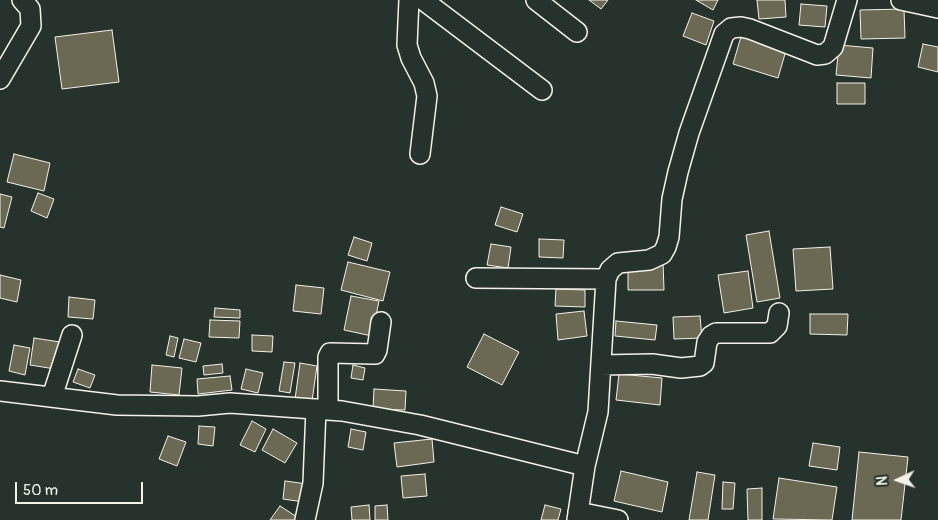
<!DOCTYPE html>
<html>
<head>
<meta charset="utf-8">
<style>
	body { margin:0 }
	#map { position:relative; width:938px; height:520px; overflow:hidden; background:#26332d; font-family:Pangolin,sans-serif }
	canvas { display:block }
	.north { position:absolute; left:873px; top:455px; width:50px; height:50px; -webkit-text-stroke:4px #26332d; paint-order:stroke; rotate:267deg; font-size:14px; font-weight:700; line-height:20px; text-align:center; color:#f4f1e8 }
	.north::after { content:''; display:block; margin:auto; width:18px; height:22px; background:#f4f1e8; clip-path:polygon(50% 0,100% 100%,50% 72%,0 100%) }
	.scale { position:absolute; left:15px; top:482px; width:128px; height:22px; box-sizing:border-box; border:2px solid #f4f1e8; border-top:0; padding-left:6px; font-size:15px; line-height:18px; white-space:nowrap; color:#f4f1e8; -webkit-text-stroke:4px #26332d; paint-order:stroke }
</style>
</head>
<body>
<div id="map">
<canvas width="938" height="520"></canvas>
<div class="north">N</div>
<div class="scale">50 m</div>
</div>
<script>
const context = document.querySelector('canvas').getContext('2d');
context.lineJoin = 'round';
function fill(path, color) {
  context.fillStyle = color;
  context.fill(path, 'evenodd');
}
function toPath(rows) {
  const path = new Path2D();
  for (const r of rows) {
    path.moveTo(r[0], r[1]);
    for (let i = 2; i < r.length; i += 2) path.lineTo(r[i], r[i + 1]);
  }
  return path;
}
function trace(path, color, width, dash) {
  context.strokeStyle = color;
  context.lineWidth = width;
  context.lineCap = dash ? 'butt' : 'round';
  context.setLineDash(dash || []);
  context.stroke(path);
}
const building = toPath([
	[589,0,608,0,601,9,589,0],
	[696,0,718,0,713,10,696,0],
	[757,0,785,0,786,17,759,19,757,0],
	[801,4,827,6,825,27,799,25,801,4],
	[904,9,905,38,861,39,860,10,904,9],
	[692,13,714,21,706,45,683,36,692,13],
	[112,30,119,82,62,89,55,37,112,30],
	[742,33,787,47,778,78,733,64,742,33],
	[923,44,938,47,938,72,918,67,923,44],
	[839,45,873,48,871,78,836,75,839,45],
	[837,83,865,83,865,104,837,104,837,83],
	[14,154,50,163,44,191,7,182,14,154],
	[38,193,54,199,47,218,31,211,38,193],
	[0,194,12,197,4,228,0,227,0,194],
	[501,207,523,214,517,232,495,225,501,207],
	[769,231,780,298,757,302,746,235,769,231],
	[354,237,372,243,367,261,348,255,354,237],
	[539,239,564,240,563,258,539,257,539,239],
	[491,244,511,247,508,268,487,265,491,244],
	[830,247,833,289,796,291,793,249,830,247],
	[348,262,390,272,383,301,341,290,348,262],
	[663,262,664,290,628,290,628,263,663,262],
	[748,271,753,308,724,313,718,275,748,271],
	[0,275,21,280,17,302,0,298,0,275],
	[296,285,324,288,321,314,293,311,296,285],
	[556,289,585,290,585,307,555,306,556,289],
	[351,296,379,301,372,336,344,330,351,296],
	[69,297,95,300,93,319,68,317,69,297],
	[215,308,240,310,240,318,214,317,215,308],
	[584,311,587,336,558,340,556,314,584,311],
	[810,314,848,314,847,335,810,334,810,314],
	[700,316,702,338,674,339,673,317,700,316],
	[210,320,240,321,239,338,209,337,210,320],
	[616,321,657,325,655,340,615,336,616,321],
	[484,334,519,352,502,385,467,367,484,334],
	[252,335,273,336,272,352,252,351,252,335],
	[170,336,178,338,174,357,166,355,170,336],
	[34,338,60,342,55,369,30,365,34,338],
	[184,339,201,343,196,362,179,358,184,339],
	[14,345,30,348,25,375,9,371,14,345],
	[284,362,295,363,290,393,279,391,284,362],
	[300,363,317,366,312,401,295,399,300,363],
	[222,364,223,373,204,375,203,366,222,364],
	[152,365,182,368,179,395,150,392,152,365],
	[353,365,365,368,363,380,351,378,353,365],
	[78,369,95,375,90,388,73,382,78,369],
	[246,369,263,373,258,393,241,389,246,369],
	[619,374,662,378,660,405,616,400,619,374],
	[230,376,232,390,198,394,197,379,230,376],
	[374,389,406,391,405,410,373,409,374,389],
	[252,421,266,429,255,452,240,445,252,421],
	[199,426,215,427,213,446,198,444,199,426],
	[273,429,297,443,285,463,262,450,273,429],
	[351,429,366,432,363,450,348,447,351,429],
	[168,436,186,442,177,466,159,459,168,436],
	[432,439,434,462,397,467,394,443,432,439],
	[813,443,840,447,837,470,809,466,813,443],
	[859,452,908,457,901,520,852,520,859,452],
	[621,471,668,482,662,512,614,501,621,471],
	[697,472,715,475,708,520,689,520,697,472],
	[425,474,427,496,403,498,401,476,425,474],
	[779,478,837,487,832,520,773,519,779,478],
	[285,481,307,484,304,502,283,499,285,481],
	[723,482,735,483,733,509,722,509,723,482],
	[762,488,762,520,748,520,747,489,762,488],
	[369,505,370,520,352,520,351,507,369,505],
	[387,505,388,520,375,520,375,506,387,505],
	[545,505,561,509,558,520,541,520,545,505],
	[280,506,297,517,295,520,270,520,280,506]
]);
const minor = toPath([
	[409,0,407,45,411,58,424,83,427,96,420,154],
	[423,0,542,90],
	[536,0,577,32],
	[901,0,938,8],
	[0,79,31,26,30,9,22,0],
	[476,278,606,279],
	[601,365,652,364,681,368,700,366,704,363,707,342,711,336,716,333,770,333,777,326,779,313],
	[0,391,117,405,198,406,230,403,342,411,420,425,585,466],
	[52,397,72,335],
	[328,410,328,357,330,353,375,354,377,350,381,322],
	[578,512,618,520],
	[305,520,313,483,316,409],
	[577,520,585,466,598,412,606,279,610,270,618,263,649,260,662,254,666,247,669,237,672,199,678,172,689,133,724,34,731,28,741,27,750,29,817,55,825,54,833,47,847,0]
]);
fill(building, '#6b6854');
trace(building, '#f4f1e8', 1);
trace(minor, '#f4f1e8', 22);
trace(minor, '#26332d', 19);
</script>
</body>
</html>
